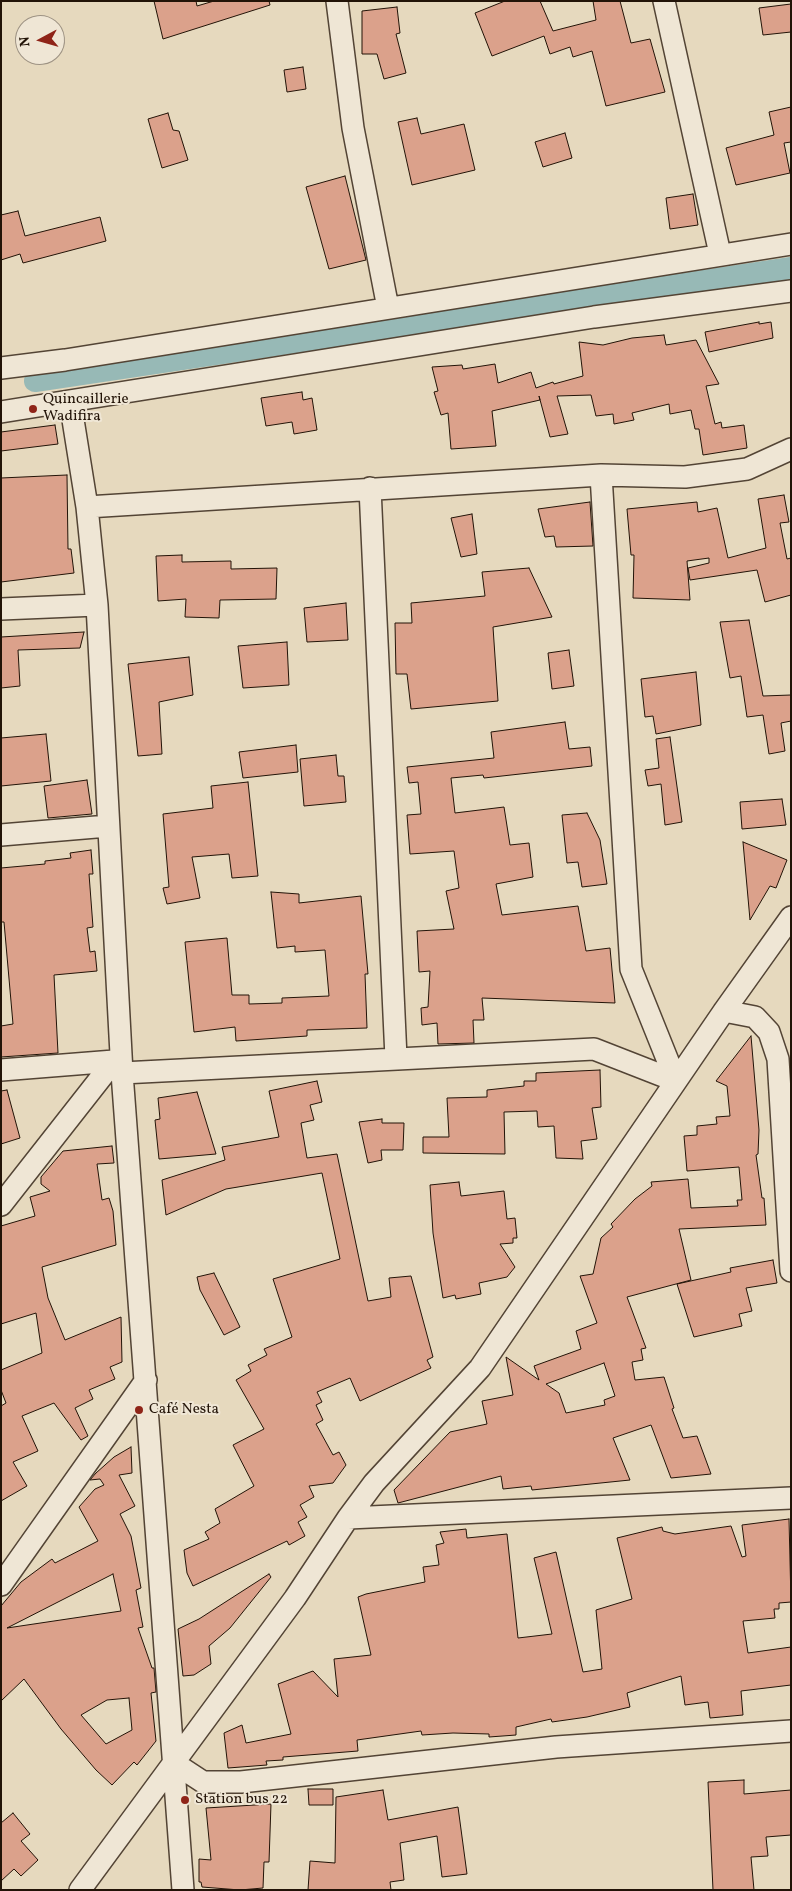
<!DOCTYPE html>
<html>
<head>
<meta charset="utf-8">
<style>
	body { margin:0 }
	#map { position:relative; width:792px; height:1891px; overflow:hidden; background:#e6d9be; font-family:Vollkorn,serif }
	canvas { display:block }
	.frame { position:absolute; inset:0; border:2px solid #221307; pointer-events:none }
	.north { position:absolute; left:15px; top:15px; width:50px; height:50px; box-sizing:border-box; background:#efe6d5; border:1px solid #9d9283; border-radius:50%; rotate:264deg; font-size:14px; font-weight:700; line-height:20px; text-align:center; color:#221307 }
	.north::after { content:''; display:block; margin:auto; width:18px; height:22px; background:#8f2418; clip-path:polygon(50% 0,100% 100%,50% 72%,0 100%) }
</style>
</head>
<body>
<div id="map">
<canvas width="792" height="1891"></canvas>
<div class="frame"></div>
<div class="north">N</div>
</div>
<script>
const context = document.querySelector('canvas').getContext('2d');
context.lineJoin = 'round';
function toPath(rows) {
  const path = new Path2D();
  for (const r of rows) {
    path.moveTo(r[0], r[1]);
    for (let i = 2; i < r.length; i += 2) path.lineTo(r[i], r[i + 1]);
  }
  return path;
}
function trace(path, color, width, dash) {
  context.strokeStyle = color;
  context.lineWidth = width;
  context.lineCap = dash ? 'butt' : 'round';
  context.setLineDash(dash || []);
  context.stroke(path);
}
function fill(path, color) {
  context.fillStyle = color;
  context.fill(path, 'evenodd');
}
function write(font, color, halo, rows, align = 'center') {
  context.font = font + ' Vollkorn,serif';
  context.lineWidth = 4;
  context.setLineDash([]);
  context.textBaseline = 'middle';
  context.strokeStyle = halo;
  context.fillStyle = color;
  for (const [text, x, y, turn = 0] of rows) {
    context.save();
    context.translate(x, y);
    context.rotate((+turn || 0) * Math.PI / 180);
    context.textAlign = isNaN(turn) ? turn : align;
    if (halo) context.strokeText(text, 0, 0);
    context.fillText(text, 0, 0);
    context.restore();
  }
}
const canal = toPath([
	[35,381,791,268]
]);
const building = toPath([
	[154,1,196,1,197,6,214,1,269,1,270,5,163,39,154,1],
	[505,1,540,1,553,31,596,20,593,1,620,1,631,43,650,39,665,92,606,106,592,51,573,57,570,47,550,54,544,36,492,56,475,13,505,1],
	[791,4,791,32,763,35,759,8,791,4],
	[397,7,400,33,396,34,406,73,384,79,377,54,362,54,362,11,397,7],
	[303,67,306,89,287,92,284,70,303,67],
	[791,107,791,142,784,143,790,173,736,185,726,148,774,135,769,112,791,107],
	[168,113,173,130,179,131,188,160,162,168,148,119,168,113],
	[417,118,421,134,464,124,475,170,412,185,398,122,417,118],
	[565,133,572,158,543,167,535,142,565,133],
	[345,176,366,260,329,269,306,187,345,176],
	[693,194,698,225,670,229,666,198,693,194],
	[18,211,25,236,100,217,106,241,23,263,20,254,1,260,1,215,18,211],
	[759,322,759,324,771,322,773,338,709,352,705,332,759,322],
	[664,335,666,345,696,340,719,384,706,386,715,424,721,422,722,428,744,425,747,448,703,455,699,429,695,429,691,410,670,414,669,404,632,413,634,420,614,424,613,414,596,416,591,395,557,396,568,434,550,437,539,396,540,400,492,411,496,446,451,449,448,413,441,415,434,392,438,391,432,367,462,365,463,369,495,364,498,383,531,372,536,388,553,382,554,384,583,376,579,342,603,345,632,338,664,335],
	[302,392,303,400,312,398,317,430,294,434,292,422,266,426,261,398,302,392],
	[55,425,58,444,1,451,1,432,55,425],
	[67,475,68,549,71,549,74,573,1,582,1,478,67,475],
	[784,495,789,522,780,523,787,559,791,558,791,595,765,602,757,570,690,580,688,568,709,563,709,558,687,561,690,600,633,598,634,555,631,555,627,509,697,502,698,512,717,508,728,558,766,548,758,499,784,495],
	[590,502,593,546,556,547,554,536,545,537,538,509,590,502],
	[472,514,477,554,461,557,451,518,472,514],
	[182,555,182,562,231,561,231,569,277,568,276,599,220,600,219,618,185,617,186,599,158,601,156,556,182,555],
	[529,568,552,617,493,627,498,701,411,709,407,674,396,674,395,623,412,623,411,603,485,596,482,572,529,568],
	[346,603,348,640,307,642,304,608,346,603],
	[749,620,763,696,791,695,791,721,781,723,785,751,769,754,763,715,747,717,741,676,730,678,720,622,749,620],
	[84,632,80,648,18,650,20,686,1,688,1,637,84,632],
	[287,642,289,685,243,688,238,646,287,642],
	[569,650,574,686,552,689,548,653,569,650],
	[189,657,193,695,159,702,162,754,138,756,128,664,189,657],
	[696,672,701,725,656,734,653,716,645,717,641,679,696,672],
	[565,722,569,749,590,747,592,766,484,778,483,775,451,778,455,813,504,807,510,845,529,843,533,877,496,884,502,915,578,906,586,951,610,948,615,1003,482,998,484,1020,473,1020,474,1043,438,1044,437,1023,422,1025,421,1008,428,1007,430,971,419,972,417,931,454,929,446,891,459,888,454,851,410,854,407,815,421,814,418,782,409,783,407,767,494,758,491,732,565,722],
	[46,734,51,781,1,786,1,738,46,734],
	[670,737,682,822,665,825,661,784,648,786,645,770,659,768,656,739,670,737],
	[296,745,298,772,243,778,239,752,296,745],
	[336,755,338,776,344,776,346,802,304,806,300,759,336,755],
	[87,780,92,814,48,818,44,786,87,780],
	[248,782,258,876,232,878,229,854,192,857,200,898,167,904,163,888,169,887,163,814,213,808,211,786,248,782],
	[782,799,786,825,742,829,740,802,782,799],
	[587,813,600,840,607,884,582,887,578,862,567,863,562,815,587,813],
	[743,842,787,860,776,888,770,886,750,920,743,842],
	[91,850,93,874,89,874,93,927,87,928,90,952,95,951,97,971,54,975,58,1053,1,1057,1,1026,13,1024,4,922,1,922,1,868,45,864,45,861,71,858,70,853,91,850],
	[271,892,299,894,299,903,361,896,368,974,365,974,367,1028,307,1030,307,1036,236,1041,235,1027,194,1032,185,942,227,938,232,995,249,995,249,1004,282,1003,282,998,329,996,325,950,295,952,295,946,277,948,271,892],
	[751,1036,759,1130,758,1154,756,1155,762,1198,764,1198,766,1225,679,1229,691,1280,627,1297,646,1348,641,1349,643,1360,632,1362,635,1380,664,1377,674,1408,672,1409,683,1438,697,1436,711,1474,671,1478,651,1425,613,1438,630,1480,532,1490,531,1486,503,1489,501,1476,398,1503,394,1490,450,1432,487,1424,482,1401,513,1395,506,1357,539,1380,534,1366,581,1349,576,1331,597,1323,580,1276,593,1274,601,1238,613,1227,611,1224,635,1199,652,1186,651,1182,688,1179,691,1208,738,1206,737,1200,742,1200,739,1167,687,1171,684,1136,697,1135,697,1126,717,1124,716,1117,730,1116,727,1086,716,1081,751,1036],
	[604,1363,615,1396,604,1400,605,1405,566,1413,559,1393,546,1384,604,1363],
	[600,1070,601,1107,592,1108,597,1139,581,1141,583,1159,556,1158,554,1126,538,1127,537,1111,504,1112,505,1154,423,1153,423,1137,449,1137,447,1098,487,1097,487,1090,524,1086,524,1081,536,1081,536,1073,600,1070],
	[317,1081,322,1102,310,1105,314,1120,301,1123,307,1158,337,1154,368,1301,391,1297,389,1278,411,1276,433,1357,427,1360,431,1368,360,1401,350,1378,317,1392,322,1402,316,1405,323,1420,316,1424,333,1455,339,1452,346,1465,333,1483,309,1486,314,1497,300,1505,307,1517,298,1522,305,1536,289,1545,287,1541,193,1586,187,1573,184,1550,209,1539,205,1532,220,1523,215,1509,254,1486,233,1445,264,1429,236,1380,251,1371,248,1365,267,1355,264,1349,292,1337,273,1279,340,1259,322,1173,226,1189,166,1215,162,1180,225,1160,222,1147,279,1137,269,1091,317,1081],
	[7,1090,20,1138,1,1144,1,1091,7,1090],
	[197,1092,216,1154,159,1159,155,1120,160,1119,158,1098,197,1092],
	[382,1119,382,1123,404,1123,403,1150,381,1150,382,1160,368,1163,359,1122,382,1119],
	[112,1146,114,1163,97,1164,102,1200,109,1198,113,1211,116,1245,42,1267,48,1298,65,1340,121,1317,122,1362,110,1367,115,1379,89,1390,93,1399,75,1408,88,1436,81,1440,54,1403,22,1416,38,1451,13,1462,27,1486,1,1501,1,1406,6,1403,1,1390,1,1370,42,1353,36,1313,1,1324,1,1226,35,1216,30,1197,50,1191,41,1184,41,1177,63,1151,112,1146],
	[459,1182,461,1196,504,1191,507,1219,515,1218,517,1238,513,1238,513,1243,500,1244,515,1267,507,1277,479,1283,481,1294,456,1299,455,1295,443,1298,433,1233,430,1185,459,1182],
	[773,1260,777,1283,746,1288,752,1311,739,1314,742,1326,694,1337,677,1284,731,1272,730,1268,773,1260],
	[214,1273,240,1327,224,1335,200,1290,197,1277,214,1273],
	[131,1447,132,1473,119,1475,135,1506,120,1514,131,1536,141,1588,136,1590,143,1627,138,1628,152,1668,154,1668,156,1692,151,1693,156,1741,137,1765,134,1762,112,1785,96,1770,61,1729,24,1679,1,1701,1,1606,21,1582,52,1559,55,1563,98,1541,79,1507,95,1489,104,1485,100,1479,90,1480,96,1473,114,1457,131,1447],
	[113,1574,121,1611,7,1628,113,1574],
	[129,1698,132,1730,106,1744,81,1715,107,1700,129,1698],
	[789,1519,791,1602,779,1603,779,1609,774,1609,775,1618,743,1621,748,1653,791,1647,791,1685,741,1691,743,1715,710,1718,708,1702,685,1705,681,1676,627,1693,630,1707,587,1717,552,1722,551,1719,516,1727,516,1735,489,1737,489,1734,453,1733,422,1735,421,1731,357,1740,358,1751,283,1757,283,1760,266,1761,267,1765,228,1768,224,1733,242,1725,246,1743,291,1734,278,1684,313,1671,338,1697,334,1659,371,1655,358,1597,366,1594,425,1582,423,1567,439,1565,436,1545,444,1543,440,1532,466,1529,467,1538,507,1534,518,1638,552,1634,534,1558,556,1552,583,1672,602,1669,596,1610,632,1599,617,1538,662,1527,663,1531,675,1534,731,1526,742,1557,746,1556,742,1525,789,1519],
	[269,1574,271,1577,230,1628,209,1646,211,1664,194,1675,183,1676,178,1629,199,1619,269,1574],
	[744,1780,744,1794,791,1790,791,1835,766,1837,768,1856,751,1857,754,1890,713,1890,708,1782,744,1780],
	[308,1789,333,1789,333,1805,309,1805,308,1789],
	[383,1790,388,1820,458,1807,467,1874,442,1877,437,1836,400,1843,404,1880,390,1882,391,1890,308,1890,310,1861,335,1863,336,1797,383,1790],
	[271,1804,269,1862,264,1862,263,1888,240,1890,202,1887,201,1882,199,1882,199,1859,211,1860,206,1808,271,1804],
	[13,1813,30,1834,21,1841,38,1860,21,1876,14,1869,1,1881,1,1823,13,1813]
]);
const street = toPath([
	[337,1,353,128,388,308],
	[664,1,720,254],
	[1,368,65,360,791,244],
	[70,401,87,507,97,605,122,1073,183,1890],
	[1,412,594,317,791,291],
	[601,475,631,969,676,1081],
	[370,488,396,1058],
	[87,507,601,475,685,477,747,469,791,449],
	[1,609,97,605],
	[1,835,108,826],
	[724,1011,755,1017,769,1032,778,1059,791,1271],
	[1,1070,114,1061,122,1073,594,1049,676,1081],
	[1,1205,114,1061],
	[348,1518,791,1498],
	[1,1585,146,1380],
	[174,1763,203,1782,241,1782,556,1747,791,1731],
	[80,1890,295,1598,348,1518,374,1483,480,1368,724,1011,791,917]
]);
const markers = [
	[33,409,5,"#8f2418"],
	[139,1410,5,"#8f2418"],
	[185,1800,5,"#8f2418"]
];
const poiNames = [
	["Quincaillerie",43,400],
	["Wadifira",43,417],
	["Café Nesta",149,1410],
	["Station bus 22",195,1800]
];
trace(canal, '#97b9b6', 22);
fill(building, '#dba18b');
trace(building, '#221307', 1);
trace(street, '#534435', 24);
trace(street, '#efe6d5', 21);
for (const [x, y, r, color] of markers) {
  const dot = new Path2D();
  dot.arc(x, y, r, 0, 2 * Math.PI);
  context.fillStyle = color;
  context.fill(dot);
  trace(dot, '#efe6d5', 2);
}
write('15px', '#221307', '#efe6d5', poiNames, 'left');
</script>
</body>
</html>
